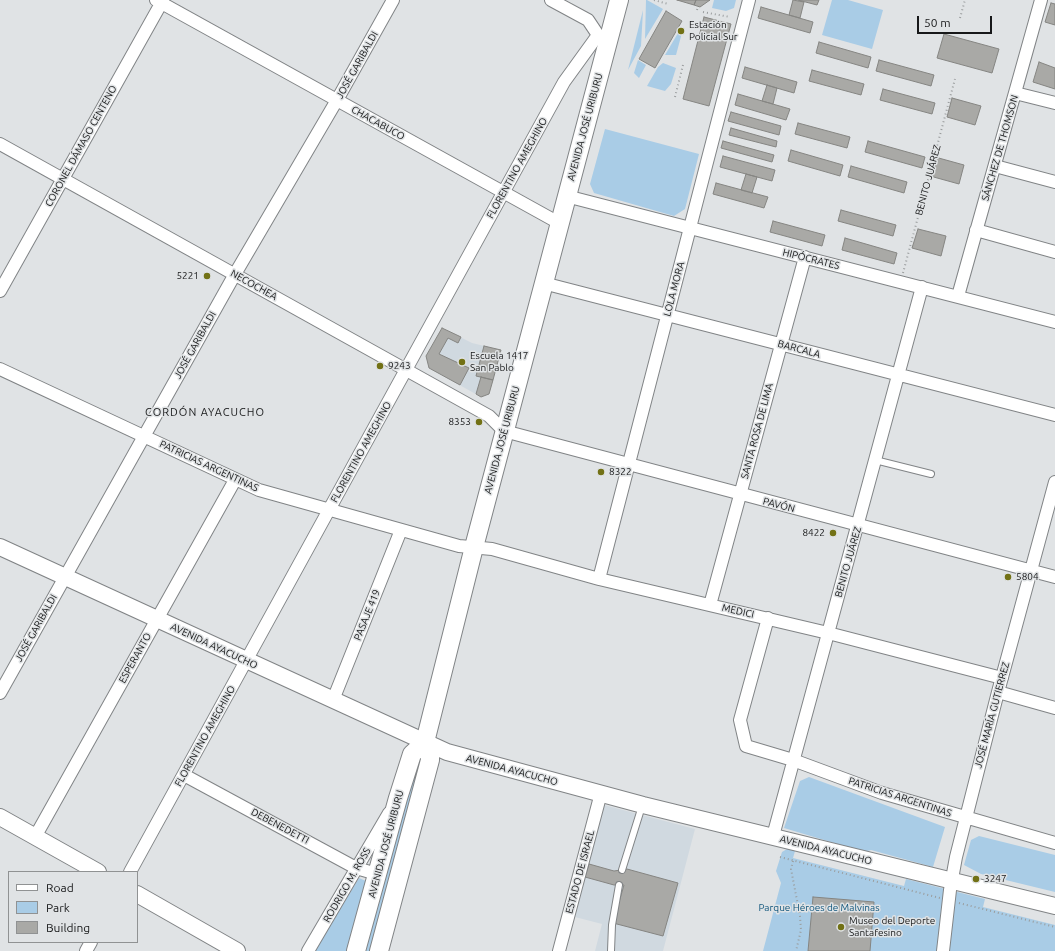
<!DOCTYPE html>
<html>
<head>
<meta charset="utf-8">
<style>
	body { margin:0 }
	#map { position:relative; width:1055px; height:951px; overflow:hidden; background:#e0e3e5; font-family:Ubuntu,sans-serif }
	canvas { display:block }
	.legend { position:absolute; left:8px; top:871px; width:130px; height:72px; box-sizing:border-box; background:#e0e3e5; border:1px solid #909293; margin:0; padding:5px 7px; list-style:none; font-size:12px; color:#171819 }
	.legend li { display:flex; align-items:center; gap:8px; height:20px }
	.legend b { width:20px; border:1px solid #909293 }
	.scale { position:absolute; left:917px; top:16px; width:75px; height:18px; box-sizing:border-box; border:2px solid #171819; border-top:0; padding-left:5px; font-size:12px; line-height:14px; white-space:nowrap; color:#171819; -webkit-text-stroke:3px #e0e3e5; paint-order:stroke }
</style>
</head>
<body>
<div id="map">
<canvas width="1055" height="951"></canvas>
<ul class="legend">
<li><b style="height:5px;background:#fff"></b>Road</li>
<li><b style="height:11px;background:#a9cce6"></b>Park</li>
<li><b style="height:11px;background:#a9a9a6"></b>Building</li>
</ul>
<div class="scale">50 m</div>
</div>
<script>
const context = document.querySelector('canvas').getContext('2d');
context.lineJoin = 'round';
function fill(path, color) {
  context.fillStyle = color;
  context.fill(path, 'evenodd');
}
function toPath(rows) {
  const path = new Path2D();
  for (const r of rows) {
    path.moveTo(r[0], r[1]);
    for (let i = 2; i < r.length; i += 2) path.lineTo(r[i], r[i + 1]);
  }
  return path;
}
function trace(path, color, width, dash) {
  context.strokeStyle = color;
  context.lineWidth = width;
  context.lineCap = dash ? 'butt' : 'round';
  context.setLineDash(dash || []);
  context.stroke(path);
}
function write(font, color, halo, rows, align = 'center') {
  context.font = font + ' Ubuntu,sans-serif';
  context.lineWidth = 3;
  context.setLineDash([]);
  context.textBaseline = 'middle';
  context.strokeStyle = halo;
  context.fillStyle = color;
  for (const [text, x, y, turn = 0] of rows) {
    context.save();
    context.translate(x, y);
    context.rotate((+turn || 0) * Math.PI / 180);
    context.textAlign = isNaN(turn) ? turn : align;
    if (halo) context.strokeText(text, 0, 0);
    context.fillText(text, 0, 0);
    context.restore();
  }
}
const built = toPath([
	[442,328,472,343,501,350,489,394,481,397,429,368,426,356],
	[604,805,695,829,663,951,595,951,602,924,575,917]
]);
const green = toPath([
	[647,0,663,9,645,39,646,0],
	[714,0,736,0,734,8,726,11,712,8],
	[832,0,848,0,883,10,872,49,822,35],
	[643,10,641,46,628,70],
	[681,28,683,29,676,55,665,55],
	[638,60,646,65,639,78,634,73],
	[663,63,676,68,671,84,665,91,647,86,658,67],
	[605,129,699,154,685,209,674,216,594,193,590,184],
	[419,759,421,760,371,951,362,951],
	[809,777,945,827,933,867,871,850,864,852,784,828,800,781],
	[979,836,1055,855,1055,892,981,874,964,865,971,840],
	[787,849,795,851,793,858,904,886,906,879,985,899,983,907,1055,925,1055,951,763,951,781,883,776,871,782,852],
	[359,878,366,881,367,886,348,951,314,951]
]);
const building = toPath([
	[677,0,696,0,694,5,677,0],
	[696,0,710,0,700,7,694,5,696,0],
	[793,0,804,2,800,18,789,15,793,0],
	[798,0,819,0,817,5,798,0],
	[1051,3,1055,4,1055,25,1045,22,1051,3],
	[761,7,813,22,810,33,758,18,761,7],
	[666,11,682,21,655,68,639,59,666,11],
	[704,17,731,24,709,106,683,99,704,17],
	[944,34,999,49,992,73,937,58,944,34],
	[819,42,871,57,868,68,816,53,819,42],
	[879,60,934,75,931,86,876,71,879,60],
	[1039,62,1055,68,1055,89,1033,82,1039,62],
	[745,67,797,82,794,93,742,78,745,67],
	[812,70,864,84,861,95,809,81,812,70],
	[767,85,777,88,773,104,762,101,767,85],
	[883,89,935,103,932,114,880,100,883,89],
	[738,94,790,109,786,120,735,105,738,94],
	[952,98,981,106,975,125,947,117,952,98],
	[731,112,781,126,779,135,728,121,731,112],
	[798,123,850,137,847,148,795,134,798,123],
	[731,128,777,141,776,147,729,135,731,128],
	[723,141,774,155,772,162,721,148,723,141],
	[868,141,925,157,922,168,865,152,868,141],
	[791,150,843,165,840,176,788,161,791,150],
	[723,156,775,170,772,181,720,167,723,156],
	[935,157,964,165,959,184,930,176,935,157],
	[851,166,907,182,904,193,848,177,851,166],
	[746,174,757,177,752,193,741,190,746,174],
	[716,183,768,197,764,208,713,194,716,183],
	[841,210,896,225,893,236,838,221,841,210],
	[773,221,825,235,822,246,770,232,773,221],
	[918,229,946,236,941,256,912,248,918,229],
	[845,238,897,253,894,264,842,250,845,238],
	[442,328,461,337,458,343,448,338,439,354,469,368,460,385,429,368,426,356,442,328],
	[484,346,501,350,493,380,476,376,484,346],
	[481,377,493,380,489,394,481,397,476,394,481,377],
	[589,864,614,871,627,869,678,883,663,936,613,923,624,885,614,885,585,877,589,864],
	[813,897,874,902,870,951,808,951,813,897]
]);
const path = toPath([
	[654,0,668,4],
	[697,10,698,7],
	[703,12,730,17],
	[960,18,965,0],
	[675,97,683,65],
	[903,273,955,79],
	[780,857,940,898],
	[793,861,791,869,800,916,801,930,796,951],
	[959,903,1055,927]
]);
const lane = toPath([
	[875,460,931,474],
	[622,870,642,806],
	[611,951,612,925,619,885]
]);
const street = toPath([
	[156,0,559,223],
	[551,0,588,20,598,35,606,37],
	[1015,93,1055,103],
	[0,144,489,416,504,431,1055,577],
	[995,166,1055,182],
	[566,196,1055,322],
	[976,230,1055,252],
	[543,283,1055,415],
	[0,291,163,0],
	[958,296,1041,0],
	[0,369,259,490,459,546,492,549,599,579,828,633,1002,678],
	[599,579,749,0],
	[710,605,805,257],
	[768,618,740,720,746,746,793,760,882,793,1055,843],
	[998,692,1055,708],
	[0,693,235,274,337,100,393,0],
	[333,700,401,530],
	[184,775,356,868,377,874],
	[773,836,922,287],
	[35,837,235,480],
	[130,872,564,82,598,35],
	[86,951,91,942],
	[308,951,389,813],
	[559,951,601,793],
	[943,951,950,890,956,857,998,692,1055,482]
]);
const secondary = toPath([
	[0,547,447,752,643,805,1055,906],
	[0,817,98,872],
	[137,894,237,951]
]);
const primary = toPath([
	[356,951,398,798,412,754,425,742,474,547,619,0],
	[379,951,430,760,430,752,425,742]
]);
const markers = [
	[681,31,4,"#727115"],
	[207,276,4,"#727115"],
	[462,362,4,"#727115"],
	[380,366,4,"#727115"],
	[479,422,4,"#727115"],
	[601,472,4,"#727115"],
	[833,533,4,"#727115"],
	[1008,577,4,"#727115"],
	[976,879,4,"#727115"],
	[841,927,4,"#727115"]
];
const poiNames = [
	["Estación",689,25],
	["Policial Sur",689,37],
	["5221",199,276,"right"],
	["Escuela 1417",470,356],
	["San Pablo",470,368],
	["9243",388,366],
	["8353",471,422,"right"],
	["8322",609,472],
	["8422",825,533,"right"],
	["5804",1016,577],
	["3247",984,879],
	["Museo del Deporte",849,921],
	["Santafesino",849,933]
];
const streetNames = [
	["JOSÉ GARIBALDI",357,65,-61],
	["CHACABUCO",378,123,29],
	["AVENIDA JOSÉ URIBURU",585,127,-75],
	["CORONEL DÁMASO CENTENO",81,146,-61],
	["SÁNCHEZ DE THOMSON",1000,148,-74],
	["FLORENTINO AMEGHINO",517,168,-61],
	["BENITO JUÁREZ",928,180,-75],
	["HIPÓCRATES",811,259,14],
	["NECOCHEA",254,285,29],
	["LOLA MORA",674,289,-75],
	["JOSÉ GARIBALDI",195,345,-61],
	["BARCALA",799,349,15],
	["SANTA ROSA DE LIMA",757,431,-75],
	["AVENIDA JOSÉ URIBURU",502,440,-75],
	["FLORENTINO AMEGHINO",361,452,-61],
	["PATRICIAS ARGENTINAS",209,466,25],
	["PAVÓN",779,505,15],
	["BENITO JUÁREZ",848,562,-74],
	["MEDICI",738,611,13],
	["PASAJE 419",367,615,-68],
	["JOSÉ GARIBALDI",36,628,-61],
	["AVENIDA AYACUCHO",214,646,25],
	["ESPERANTO",135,658,-61],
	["JOSÉ MARÍA GUTIERREZ",992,715,-75],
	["FLORENTINO AMEGHINO",205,736,-61],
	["AVENIDA AYACUCHO",512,770,15],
	["PATRICIAS ARGENTINAS",900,797,18],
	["DEBENEDETTI",280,826,28],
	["AVENIDA JOSÉ URIBURU",386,844,-75],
	["AVENIDA AYACUCHO",826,850,14],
	["ESTADO DE ISRAEL",580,872,-75],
	["RODRIGO M. ROSS",347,885,-60]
];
const parkNames = [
	["Parque Héroes de Malvinas",819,908]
];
const neighbourhoodNames = [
	["CORDÓN AYACUCHO",205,412]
];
fill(built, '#d0d9e0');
fill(green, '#a9cce6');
fill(building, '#a9a9a6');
trace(building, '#858582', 1);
trace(lane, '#818486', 8);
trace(street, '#818486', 14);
trace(secondary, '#818486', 18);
trace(primary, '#818486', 20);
trace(path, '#9a9d9e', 2, [1, 3]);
trace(lane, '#fff', 6);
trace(street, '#fff', 12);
trace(secondary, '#fff', 16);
trace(primary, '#fff', 18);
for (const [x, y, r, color] of markers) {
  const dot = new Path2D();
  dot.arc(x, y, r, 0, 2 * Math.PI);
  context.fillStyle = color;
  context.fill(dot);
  trace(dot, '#e0e3e5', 1.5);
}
write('10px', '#171819', '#e0e3e5', poiNames, 'left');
write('10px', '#171819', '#e0e3e5', streetNames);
write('10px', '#0c537a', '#e0e3e5', parkNames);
context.letterSpacing = '1px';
write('11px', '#171819', '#e0e3e5', neighbourhoodNames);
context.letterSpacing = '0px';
</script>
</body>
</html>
